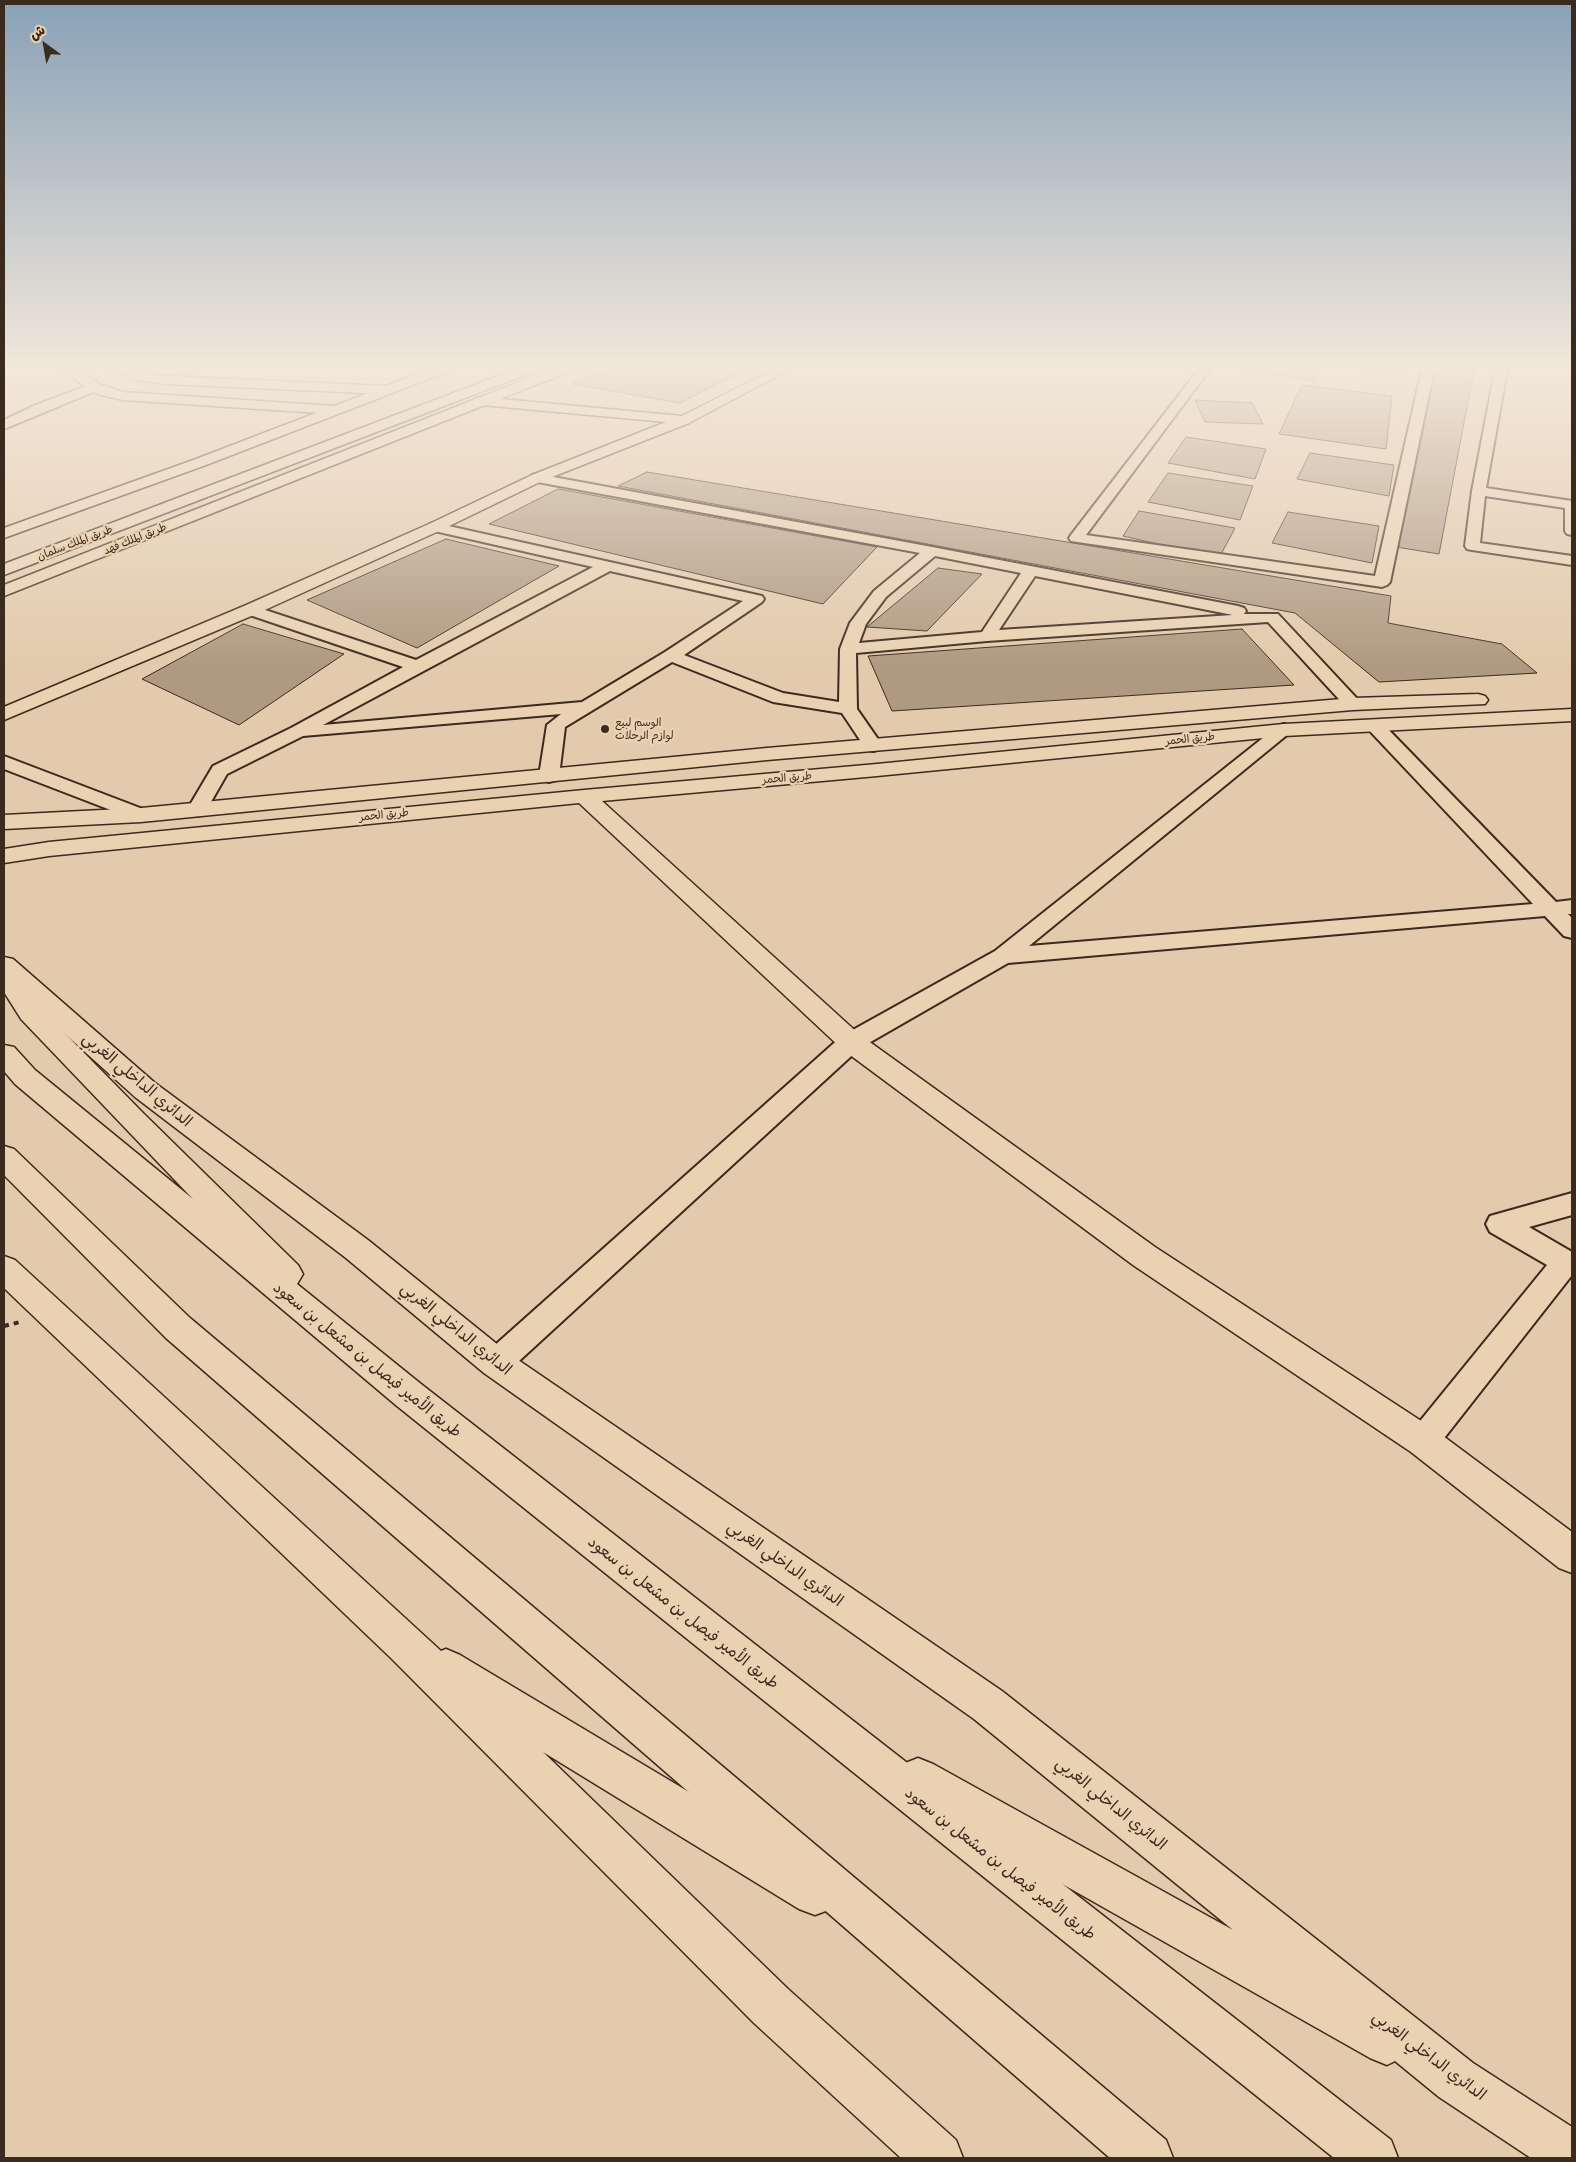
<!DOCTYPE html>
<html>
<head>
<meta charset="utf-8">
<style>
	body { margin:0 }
	#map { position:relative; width:1576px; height:2162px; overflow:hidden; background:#e3caac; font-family:Delius,"Playpen Sans Arabic",sans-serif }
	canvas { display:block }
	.frame { position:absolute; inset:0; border:5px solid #3b2a1e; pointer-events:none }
	.north { position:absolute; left:20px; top:20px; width:50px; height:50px; -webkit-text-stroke:4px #ead1b2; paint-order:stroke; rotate:328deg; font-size:14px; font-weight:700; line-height:20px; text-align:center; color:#3b2a1e }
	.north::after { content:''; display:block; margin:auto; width:18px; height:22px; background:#3b2a1e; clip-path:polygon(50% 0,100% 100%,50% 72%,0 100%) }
</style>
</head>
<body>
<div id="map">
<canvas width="1576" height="2162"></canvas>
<div class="frame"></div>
<div class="north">ش</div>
</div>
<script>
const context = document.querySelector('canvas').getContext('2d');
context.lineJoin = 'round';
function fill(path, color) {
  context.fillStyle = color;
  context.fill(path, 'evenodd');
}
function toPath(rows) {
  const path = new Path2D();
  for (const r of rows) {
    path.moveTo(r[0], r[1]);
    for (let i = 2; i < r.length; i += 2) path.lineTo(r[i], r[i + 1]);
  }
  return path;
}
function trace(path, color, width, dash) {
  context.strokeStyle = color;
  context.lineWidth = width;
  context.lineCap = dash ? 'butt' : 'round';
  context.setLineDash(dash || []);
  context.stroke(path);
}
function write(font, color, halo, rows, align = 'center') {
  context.font = font + ' Delius,"Playpen Sans Arabic",sans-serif';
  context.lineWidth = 4.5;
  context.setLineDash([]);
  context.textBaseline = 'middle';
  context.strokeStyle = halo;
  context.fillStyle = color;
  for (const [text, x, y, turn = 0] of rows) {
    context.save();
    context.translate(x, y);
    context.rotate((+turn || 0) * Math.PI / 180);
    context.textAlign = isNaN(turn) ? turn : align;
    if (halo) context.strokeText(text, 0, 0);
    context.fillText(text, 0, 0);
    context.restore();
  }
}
const building = toPath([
	[617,365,755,365,680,403,572,384,617,365],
	[1241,365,1320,365,1315,381,1239,369,1241,365],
	[1360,365,1408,365,1406,372,1360,369,1360,365],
	[1437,365,1475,365,1439,554,1390,546,1437,365],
	[1302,385,1392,396,1386,449,1279,434,1302,385],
	[1195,400,1252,403,1263,424,1205,422,1195,400],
	[1186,437,1266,449,1255,479,1168,463,1186,437],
	[1310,453,1394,465,1389,496,1297,479,1310,453],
	[647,472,1391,596,1388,623,1502,644,1537,673,1379,682,1295,613,618,486,647,472],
	[1168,473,1253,486,1240,520,1148,502,1168,473],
	[558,489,877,547,823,604,489,524,558,489],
	[1139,511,1235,528,1219,558,1123,536,1139,511],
	[1288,512,1379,526,1372,563,1272,543,1288,512],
	[446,539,559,566,417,648,307,600,446,539],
	[938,568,982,574,927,631,867,627,938,568],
	[243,624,344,654,239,725,142,679,243,624],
	[1242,629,1294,685,892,711,868,656,1242,629]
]);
const path = toPath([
	[4,1326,20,1322]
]);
const lane = toPath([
	[155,365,164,365,138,377,133,376,155,365]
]);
const street = toPath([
	[1202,365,1213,365,1086,535,1375,576,1423,365,1435,365,1390,582,1387,585,1382,587,1071,541,1069,538,1071,535,1202,365],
	[1496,365,1508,365,1486,488,1572,501,1572,535,1567,534,1565,531,1565,508,1485,496,1480,543,1572,556,1572,565,1472,550,1467,549,1465,546,1472,491,1496,365],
	[94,383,100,387,98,390,4,429,4,420,36,405,94,383],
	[537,474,932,547,1238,606,1244,608,1246,611,1244,614,1278,614,1362,704,1359,708,1353,709,1347,708,1268,622,987,641,856,653,857,709,882,745,880,749,873,751,866,749,842,713,773,702,672,662,565,727,559,776,556,780,549,782,542,780,539,776,547,725,561,714,303,736,227,774,204,814,197,816,190,814,187,810,213,766,291,728,403,667,244,613,242,610,244,607,256,607,416,660,593,567,430,530,428,527,430,524,435,523,762,596,764,599,762,602,684,655,783,693,839,702,840,649,850,623,874,591,920,553,532,481,530,478,532,475,537,474],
	[935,556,1021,573,982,632,859,643,866,624,886,597,935,556],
	[610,571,743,601,665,652,582,702,323,725,610,571],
	[1035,576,1233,615,999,630,1035,576],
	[1374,720,1380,721,1556,902,1572,900,1572,914,1568,914,1572,918,1572,938,1564,936,1545,916,1008,963,860,1048,507,1372,496,1376,485,1372,481,1363,485,1354,842,1036,995,951,1278,726,1284,724,1290,726,1293,730,1029,946,1533,904,1368,729,1365,725,1368,721,1374,720],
	[4,756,148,811,151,815,148,819,141,821,134,819,4,769,4,756],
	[1572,1193,1572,1215,1529,1227,1572,1252,1572,1275,1434,1451,1423,1456,1412,1451,1407,1441,1412,1431,1547,1265,1490,1232,1486,1224,1490,1216,1572,1193]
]);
const secondary = toPath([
	[58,365,73,365,99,384,123,392,334,406,341,410,334,414,123,400,100,395,89,390,58,365],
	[106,365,123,365,139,373,165,376,386,386,393,390,386,394,165,384,131,379,106,365],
	[782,365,798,365,689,423,542,481,441,530,256,614,4,720,4,707,244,606,429,524,532,475,666,422,481,405,474,401,476,398,481,397,682,416,782,365],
	[1478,694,1485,696,1488,700,1485,704,1353,710,767,760,141,822,4,829,4,815,141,808,767,748,1353,698,1478,694],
	[1572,709,1572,721,1284,736,877,776,602,801,860,1035,1155,1247,1435,1430,1572,1532,1572,1573,1559,1568,1411,1452,1133,1265,842,1049,579,803,49,856,4,863,4,849,49,842,584,790,877,764,1284,724,1572,709],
	[4,957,13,959,155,1083,368,1240,508,1353,1002,1691,1473,2063,1572,2127,1572,2158,1531,2158,1439,2097,1395,2061,1387,2065,1370,2058,903,1794,897,1779,903,1764,918,1758,933,1764,1233,1930,974,1719,484,1373,346,1258,135,1097,4,979,4,957],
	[4,1256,15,1260,441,1651,446,1649,460,1655,831,1877,837,1893,831,1909,815,1915,799,1909,543,1752,788,1989,956,2140,963,2158,901,2158,754,2023,392,1659,4,1288,4,1256]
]);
const primary = toPath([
	[441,365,459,365,457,368,206,465,4,538,4,528,196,459,441,365],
	[562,365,580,365,578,368,4,596,4,585,562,365],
	[4,964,13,966,39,1007,143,1113,298,1265,303,1274,297,1284,421,1384,1391,2140,1398,2158,1334,2158,397,1406,15,1084,4,1071,4,1045,14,1047,35,1070,193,1199,21,1019,4,992,4,964],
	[4,1146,14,1149,190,1318,1166,2140,1173,2158,1110,2158,166,1338,4,1175,4,1146]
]);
const highway = toPath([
	[527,365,545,365,543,368,4,575,4,564,527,365]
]);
const markers = [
	[605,729,5,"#3b2a1e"]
];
const farStreetnames = [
	["طريق الملك فهد",135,539,-22],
	["طريق الملك سلمان",75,543,-21],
	["طريق الحمر",1190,739,-6],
	["طريق الحمر",787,778,-5],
	["طريق الحمر",384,815,-6]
];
const farPoinames = [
	["الوسم لبيع",615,723],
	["لوازم الرحلات",615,736]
];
const nearStreetnames = [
	["الدائري الداخلي الغربي",137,1080,40],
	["الدائري الداخلي الغربي",456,1329,39],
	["طريق الأمير فيصل بن مشعل بن سعود",367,1360,39],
	["الدائري الداخلي الغربي",785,1564,35],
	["طريق الأمير فيصل بن مشعل بن سعود",683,1613,38],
	["الدائري الداخلي الغربي",1111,1804,39],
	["طريق الأمير فيصل بن مشعل بن سعود",1000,1864,38],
	["الدائري الداخلي الغربي",1429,2056,37]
];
fill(building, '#af9980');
trace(building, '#3b2a1e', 1);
trace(lane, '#3b2a1e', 4);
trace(street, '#3b2a1e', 4);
trace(secondary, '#3b2a1e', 3);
trace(primary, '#3b2a1e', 3);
trace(highway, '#3b2a1e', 3);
trace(path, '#3b2a1e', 4, [5, 5]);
fill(lane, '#ead1b2');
fill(street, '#ead1b2');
fill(secondary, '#ead1b2');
fill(primary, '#ead1b2');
fill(highway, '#ead1b2');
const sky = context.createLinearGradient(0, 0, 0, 668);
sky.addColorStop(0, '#89a1b7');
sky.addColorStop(0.55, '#f2e7da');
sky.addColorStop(1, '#f2e7da00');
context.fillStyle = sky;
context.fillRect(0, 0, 1576, 668);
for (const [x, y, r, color] of markers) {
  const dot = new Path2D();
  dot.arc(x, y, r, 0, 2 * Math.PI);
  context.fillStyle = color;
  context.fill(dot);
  trace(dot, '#ead1b2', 2);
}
write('11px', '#3b2a1e', '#ead1b2', farStreetnames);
write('11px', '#3b2a1e', '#ead1b2', farPoinames, 'left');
write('16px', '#3b2a1e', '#ead1b2', nearStreetnames);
</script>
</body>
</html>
